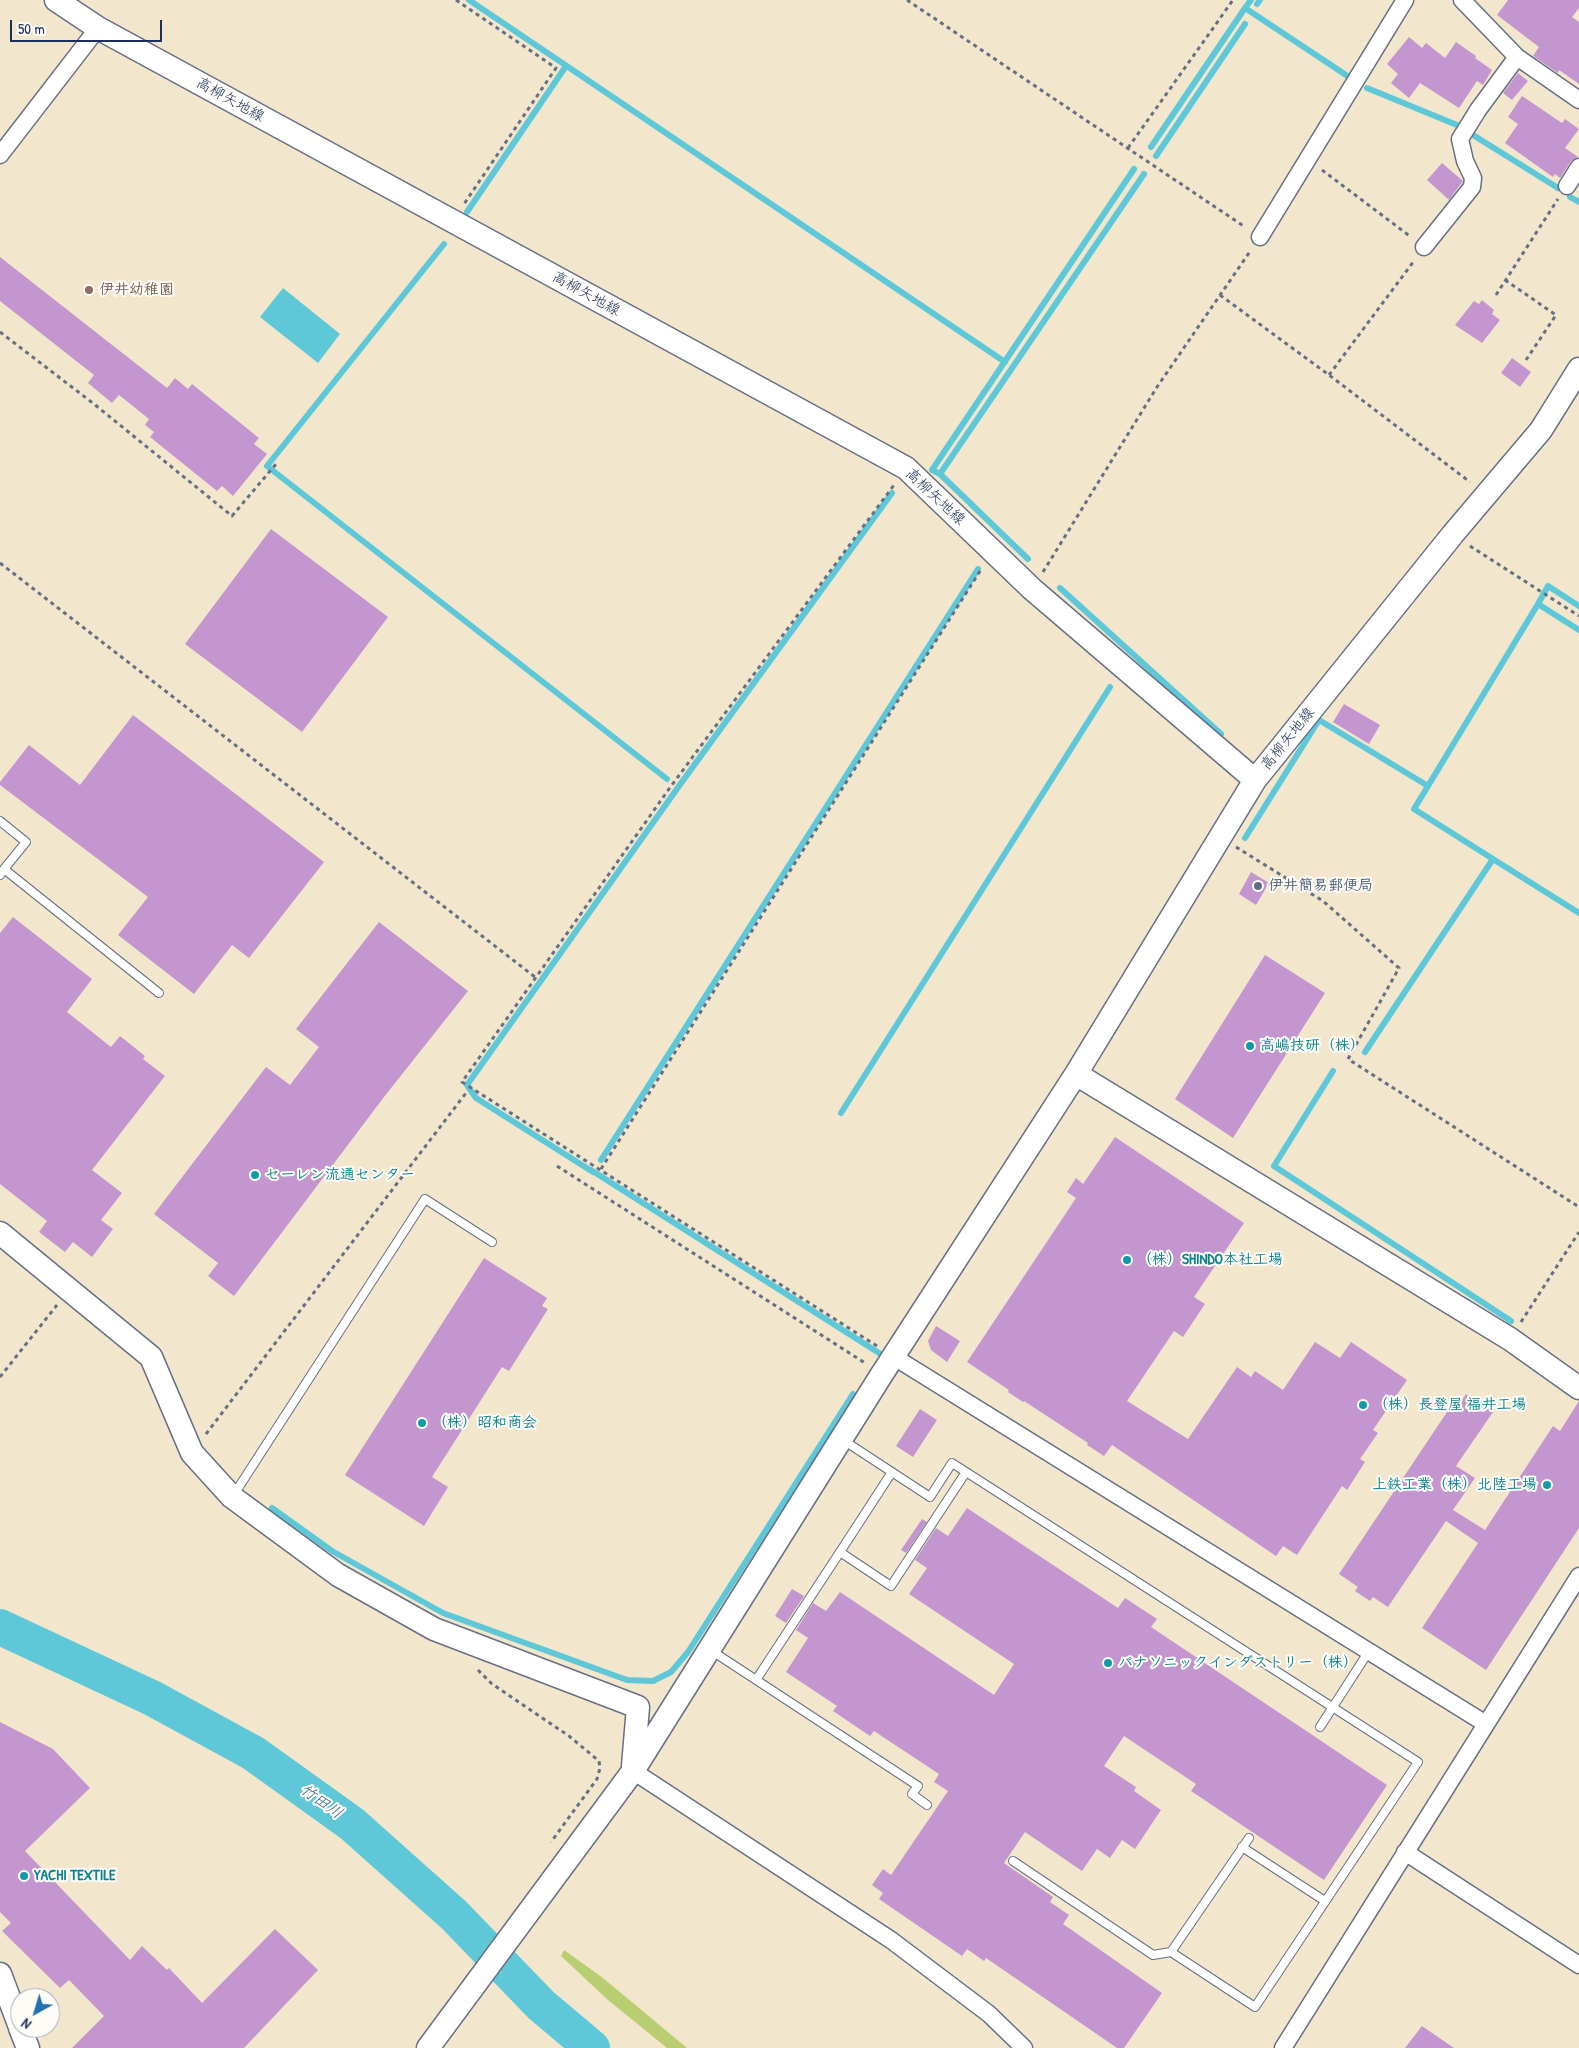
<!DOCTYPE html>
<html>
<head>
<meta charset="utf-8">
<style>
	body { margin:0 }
	#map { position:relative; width:1579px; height:2048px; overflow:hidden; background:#f2e7cd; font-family:"Patrick Hand",sans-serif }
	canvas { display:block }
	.north { position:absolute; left:10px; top:1988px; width:50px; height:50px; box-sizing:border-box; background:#fdfcf7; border:1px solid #a3aaba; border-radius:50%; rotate:219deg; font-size:14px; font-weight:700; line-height:20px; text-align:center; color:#1b2f5e }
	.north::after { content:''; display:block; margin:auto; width:18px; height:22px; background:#1f6fb2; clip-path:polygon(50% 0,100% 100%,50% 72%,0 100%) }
	.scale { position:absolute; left:10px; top:20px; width:152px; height:22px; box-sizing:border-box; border:2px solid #1b2f5e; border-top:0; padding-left:6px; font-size:15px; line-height:18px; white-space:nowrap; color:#1b2f5e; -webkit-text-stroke:4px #fdfcf7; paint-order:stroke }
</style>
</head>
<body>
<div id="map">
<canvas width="1579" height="2048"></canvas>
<div class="north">N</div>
<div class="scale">50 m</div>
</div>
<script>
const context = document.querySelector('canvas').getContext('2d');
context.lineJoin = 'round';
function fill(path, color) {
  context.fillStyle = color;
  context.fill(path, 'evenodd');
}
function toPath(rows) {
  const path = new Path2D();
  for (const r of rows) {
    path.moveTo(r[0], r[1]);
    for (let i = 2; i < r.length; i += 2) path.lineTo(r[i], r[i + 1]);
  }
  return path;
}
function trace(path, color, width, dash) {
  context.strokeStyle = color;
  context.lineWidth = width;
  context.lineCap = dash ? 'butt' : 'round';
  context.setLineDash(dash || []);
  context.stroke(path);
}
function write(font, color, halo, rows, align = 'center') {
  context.font = font + ' "Patrick Hand","Klee One",sans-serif';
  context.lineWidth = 4;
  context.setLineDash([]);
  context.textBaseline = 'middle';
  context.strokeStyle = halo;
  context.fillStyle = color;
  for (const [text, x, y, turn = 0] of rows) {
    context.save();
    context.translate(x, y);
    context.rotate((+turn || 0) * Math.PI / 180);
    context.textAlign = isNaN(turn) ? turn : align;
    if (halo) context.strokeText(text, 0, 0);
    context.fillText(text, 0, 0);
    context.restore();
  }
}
const green = toPath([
	[564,1950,603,1978,687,2048,667,2048,608,2000,561,1956]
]);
const water = toPath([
	[283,288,340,334,318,363,260,317]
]);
const stream = toPath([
	[469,0,1005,362],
	[1251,0,1245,8,1346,75],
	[1257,4,1260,0],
	[1367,88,1457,125],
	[1473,135,1558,188],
	[1151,147,1245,8],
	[1156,156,1245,24],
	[1570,197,1579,202],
	[467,212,566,66],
	[444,244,267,466,667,779],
	[940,474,1144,174],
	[1028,559,940,474,932,470,1134,169],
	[1060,588,1221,734],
	[1538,604,1548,586,1579,606],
	[1428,786,1538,604,1579,630],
	[1245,838,1319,720,1428,786,1414,809,1493,859],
	[1365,1052,1493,859,1579,913],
	[1333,1071,1274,1166,1511,1321],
	[841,1113,1110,687],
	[601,1160,978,569],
	[591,1170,879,1353],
	[593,1172,476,1098,467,1085,679,786,892,493],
	[272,1508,332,1551,443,1613,627,1680,653,1681,671,1672,688,1652,853,1394]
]);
const river = toPath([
	[0,1627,152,1698,253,1753,352,1824,454,1915,541,2005,592,2048]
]);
const building = toPath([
	[1508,0,1579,0,1579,8,1572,17,1579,22,1579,84,1559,70,1558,73,1533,56,1539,47,1497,15],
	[1409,37,1422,48,1426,43,1445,58,1456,42,1476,56,1475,58,1492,70,1483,85,1477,81,1459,108,1420,83,1409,98,1391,83,1398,74,1387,64],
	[1518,73,1528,81,1512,100,1503,93],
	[1522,96,1562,123,1565,119,1579,129,1565,148,1578,157,1571,161,1560,178,1555,174,1553,177,1505,143,1518,124,1508,117],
	[1442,163,1463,181,1449,200,1427,180],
	[0,257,167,388,175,378,188,389,192,384,259,438,254,444,267,454,233,496,222,486,217,491,150,437,154,432,145,425,149,419,119,395,112,403,88,383,94,375,0,301],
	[1482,300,1494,310,1492,314,1500,320,1482,343,1455,325,1474,301,1479,304],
	[1512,358,1531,372,1520,387,1501,373],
	[271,529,388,617,302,732,185,644],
	[1344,704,1380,725,1369,744,1333,722],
	[133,715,324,862,249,958,232,945,194,994,118,935,148,897,0,785,0,782,29,745,80,785],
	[1251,872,1269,883,1256,905,1239,894],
	[13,917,92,979,67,1012,111,1047,120,1036,145,1056,143,1059,165,1076,92,1170,122,1193,101,1220,113,1229,92,1257,73,1242,65,1252,39,1232,47,1221,0,1184,0,933],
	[379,922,468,991,384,1097,234,1296,208,1276,218,1263,154,1214,266,1067,290,1085,319,1047,296,1029],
	[1265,955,1325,993,1233,1138,1175,1099],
	[1115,1137,1244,1223,1194,1297,1205,1304,1183,1337,1174,1331,1127,1401,1188,1439,1237,1367,1251,1377,1255,1371,1283,1390,1315,1342,1340,1358,1351,1342,1407,1380,1373,1430,1378,1433,1360,1459,1365,1462,1347,1490,1342,1486,1297,1555,1283,1546,1276,1556,1112,1445,1104,1456,1087,1445,1088,1443,1024,1401,1023,1402,1008,1392,1009,1390,967,1362,1076,1198,1067,1192,1076,1178,1083,1184],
	[484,1258,547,1298,542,1306,548,1309,509,1371,502,1367,432,1477,448,1487,424,1526,345,1475],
	[936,1326,960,1341,947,1362,931,1350,928,1341],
	[1466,1394,1493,1412,1456,1466,1475,1478,1453,1510,1485,1530,1553,1426,1560,1431,1579,1401,1579,1528,1486,1670,1422,1628,1478,1543,1446,1521,1388,1607,1373,1597,1370,1601,1355,1591,1358,1587,1339,1574,1453,1403,1458,1406],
	[920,1409,937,1420,913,1457,896,1446],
	[967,1508,1118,1608,1125,1598,1157,1619,1151,1627,1387,1785,1324,1880,1191,1791,1196,1784,1124,1736,1104,1766,1136,1787,1134,1791,1161,1810,1135,1849,1122,1840,1110,1858,1097,1849,1082,1871,1025,1832,1004,1863,1053,1897,1050,1902,1069,1915,1063,1924,1162,1993,1124,2048,1117,2048,986,1958,984,1961,967,1949,962,1956,879,1899,883,1893,872,1885,883,1869,891,1875,948,1791,934,1782,939,1774,874,1731,870,1736,833,1711,837,1706,786,1672,808,1638,796,1630,813,1603,826,1611,840,1592,994,1695,1014,1664,909,1594,927,1568,915,1560,936,1528,948,1536],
	[922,1519,927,1522,906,1553,901,1550],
	[792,1589,804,1596,786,1623,775,1616],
	[0,1722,53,1749,90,1788,25,1851,130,1960,142,1946,167,1970,169,1968,202,2003,275,1929,318,1970,244,2048,72,2048,104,2016,69,1980,60,1988,2,1931,11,1923,0,1912],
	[1422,2026,1454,2048,1405,2048]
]);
const path = toPath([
	[456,0,556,68,464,204],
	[907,0,1245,227],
	[1128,148,1233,0],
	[1322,170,1411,237],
	[1505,280,1556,315,1526,360],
	[1220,295,1329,375,1470,482],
	[1496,295,1558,199],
	[0,332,94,404,232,516,276,464],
	[1329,375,1414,261],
	[1470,546,1579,616],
	[0,563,535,977],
	[1043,572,1157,387,1251,250],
	[1236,847,1323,901,1399,968,1348,1059,1579,1207],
	[557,1166,865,1363],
	[601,1169,982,568],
	[1521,1322,1579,1232],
	[877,1346,462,1082,669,789,894,485],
	[0,1377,57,1305],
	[206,1434,466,1093],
	[478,1670,492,1684,569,1736,599,1761,600,1768,597,1779,551,1842]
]);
const lane = toPath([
	[0,821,26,842,4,869],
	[0,875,4,869,159,993],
	[843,1440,930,1497,952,1463,1418,1762,1255,2007,1171,1952,1153,1955,1013,1861],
	[233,1496,425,1199,492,1242],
	[840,1552,892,1472],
	[712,1651,918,1786,912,1794,927,1805],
	[756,1680,840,1552,891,1586,966,1472],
	[1320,1727,1369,1651],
	[1242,1847,1325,1901],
	[1171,1952,1249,1838]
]);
const street = toPath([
	[1462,0,1517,57,1579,100],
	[0,155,98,28],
	[1567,186,1579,167],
	[1260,237,1405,0],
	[1424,247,1472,187,1473,178,1465,161,1460,139,1478,110,1517,57],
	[894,1357,1486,1724],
	[633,1771,891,1940,989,2014,1024,2048],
	[1405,1852,1579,1965],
	[1283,2048,1579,1576]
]);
const secondary = toPath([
	[56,0,98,28,906,468,1032,589,1255,780],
	[1076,1074,1510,1339,1579,1388],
	[0,1233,151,1357,192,1453,232,1497,338,1575,434,1629,638,1707,633,1766],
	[0,1974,20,2027],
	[20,2028,28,2048],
	[428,2048,633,1771,882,1374,1076,1074,1255,780,1453,534,1541,430,1579,369]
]);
const markers = [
	[89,290,5,"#8d6e63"],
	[1258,886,5,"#5c6f8a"],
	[1250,1046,5,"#0f9aa8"],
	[255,1175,5,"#0f9aa8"],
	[1127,1260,5,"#0f9aa8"],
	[1363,1405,5,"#0f9aa8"],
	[422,1423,5,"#0f9aa8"],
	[1547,1485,5,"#0f9aa8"],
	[1108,1663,5,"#0f9aa8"],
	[24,1876,5,"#0f9aa8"]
];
const streetNames = [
	["高柳矢地線",230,100,29],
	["高柳矢地線",586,294,29],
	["高柳矢地線",935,497,43],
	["高柳矢地線",1288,739,-51]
];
const educationNames = [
	["伊井幼稚園",99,290]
];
const serviceNames = [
	["伊井簡易郵便局",1268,886]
];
const cultureNames = [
	["高嶋技研（株）",1260,1046],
	["セーレン流通センター",265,1175],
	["（株）SHINDO本社工場",1137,1260],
	["（株）長登屋 福井工場",1373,1405],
	["（株）昭和商会",432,1423],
	["上鉄工業（株）北陸工場",1537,1485,"right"],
	["パナソニックインダストリー（株）",1118,1663],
	["YACHI TEXTILE",34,1876]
];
const waterNames = [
	["竹田川",321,1802,35]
];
fill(green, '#b9cd71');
fill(water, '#5ec8d9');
trace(stream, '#5ec8d9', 6);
trace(river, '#5ec8d9', 36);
fill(building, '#c496d0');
trace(lane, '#666f85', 10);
trace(street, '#666f85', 19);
trace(secondary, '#666f85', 25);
trace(path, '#666f85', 3, [4, 4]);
trace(lane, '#fff', 8);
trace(street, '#fff', 16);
trace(secondary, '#fff', 22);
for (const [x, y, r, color] of markers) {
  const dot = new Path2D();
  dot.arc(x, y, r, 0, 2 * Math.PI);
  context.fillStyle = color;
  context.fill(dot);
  trace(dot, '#fdfcf7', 2);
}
write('15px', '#1b2f5e', '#fdfcf7', streetNames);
write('bold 15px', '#785e54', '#fdfcf7', educationNames, 'left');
write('bold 15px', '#4e5e75', '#fdfcf7', serviceNames, 'left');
write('bold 15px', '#0d838f', '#fdfcf7', cultureNames, 'left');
write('italic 16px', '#2f5d83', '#fdfcf7', waterNames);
</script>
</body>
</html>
